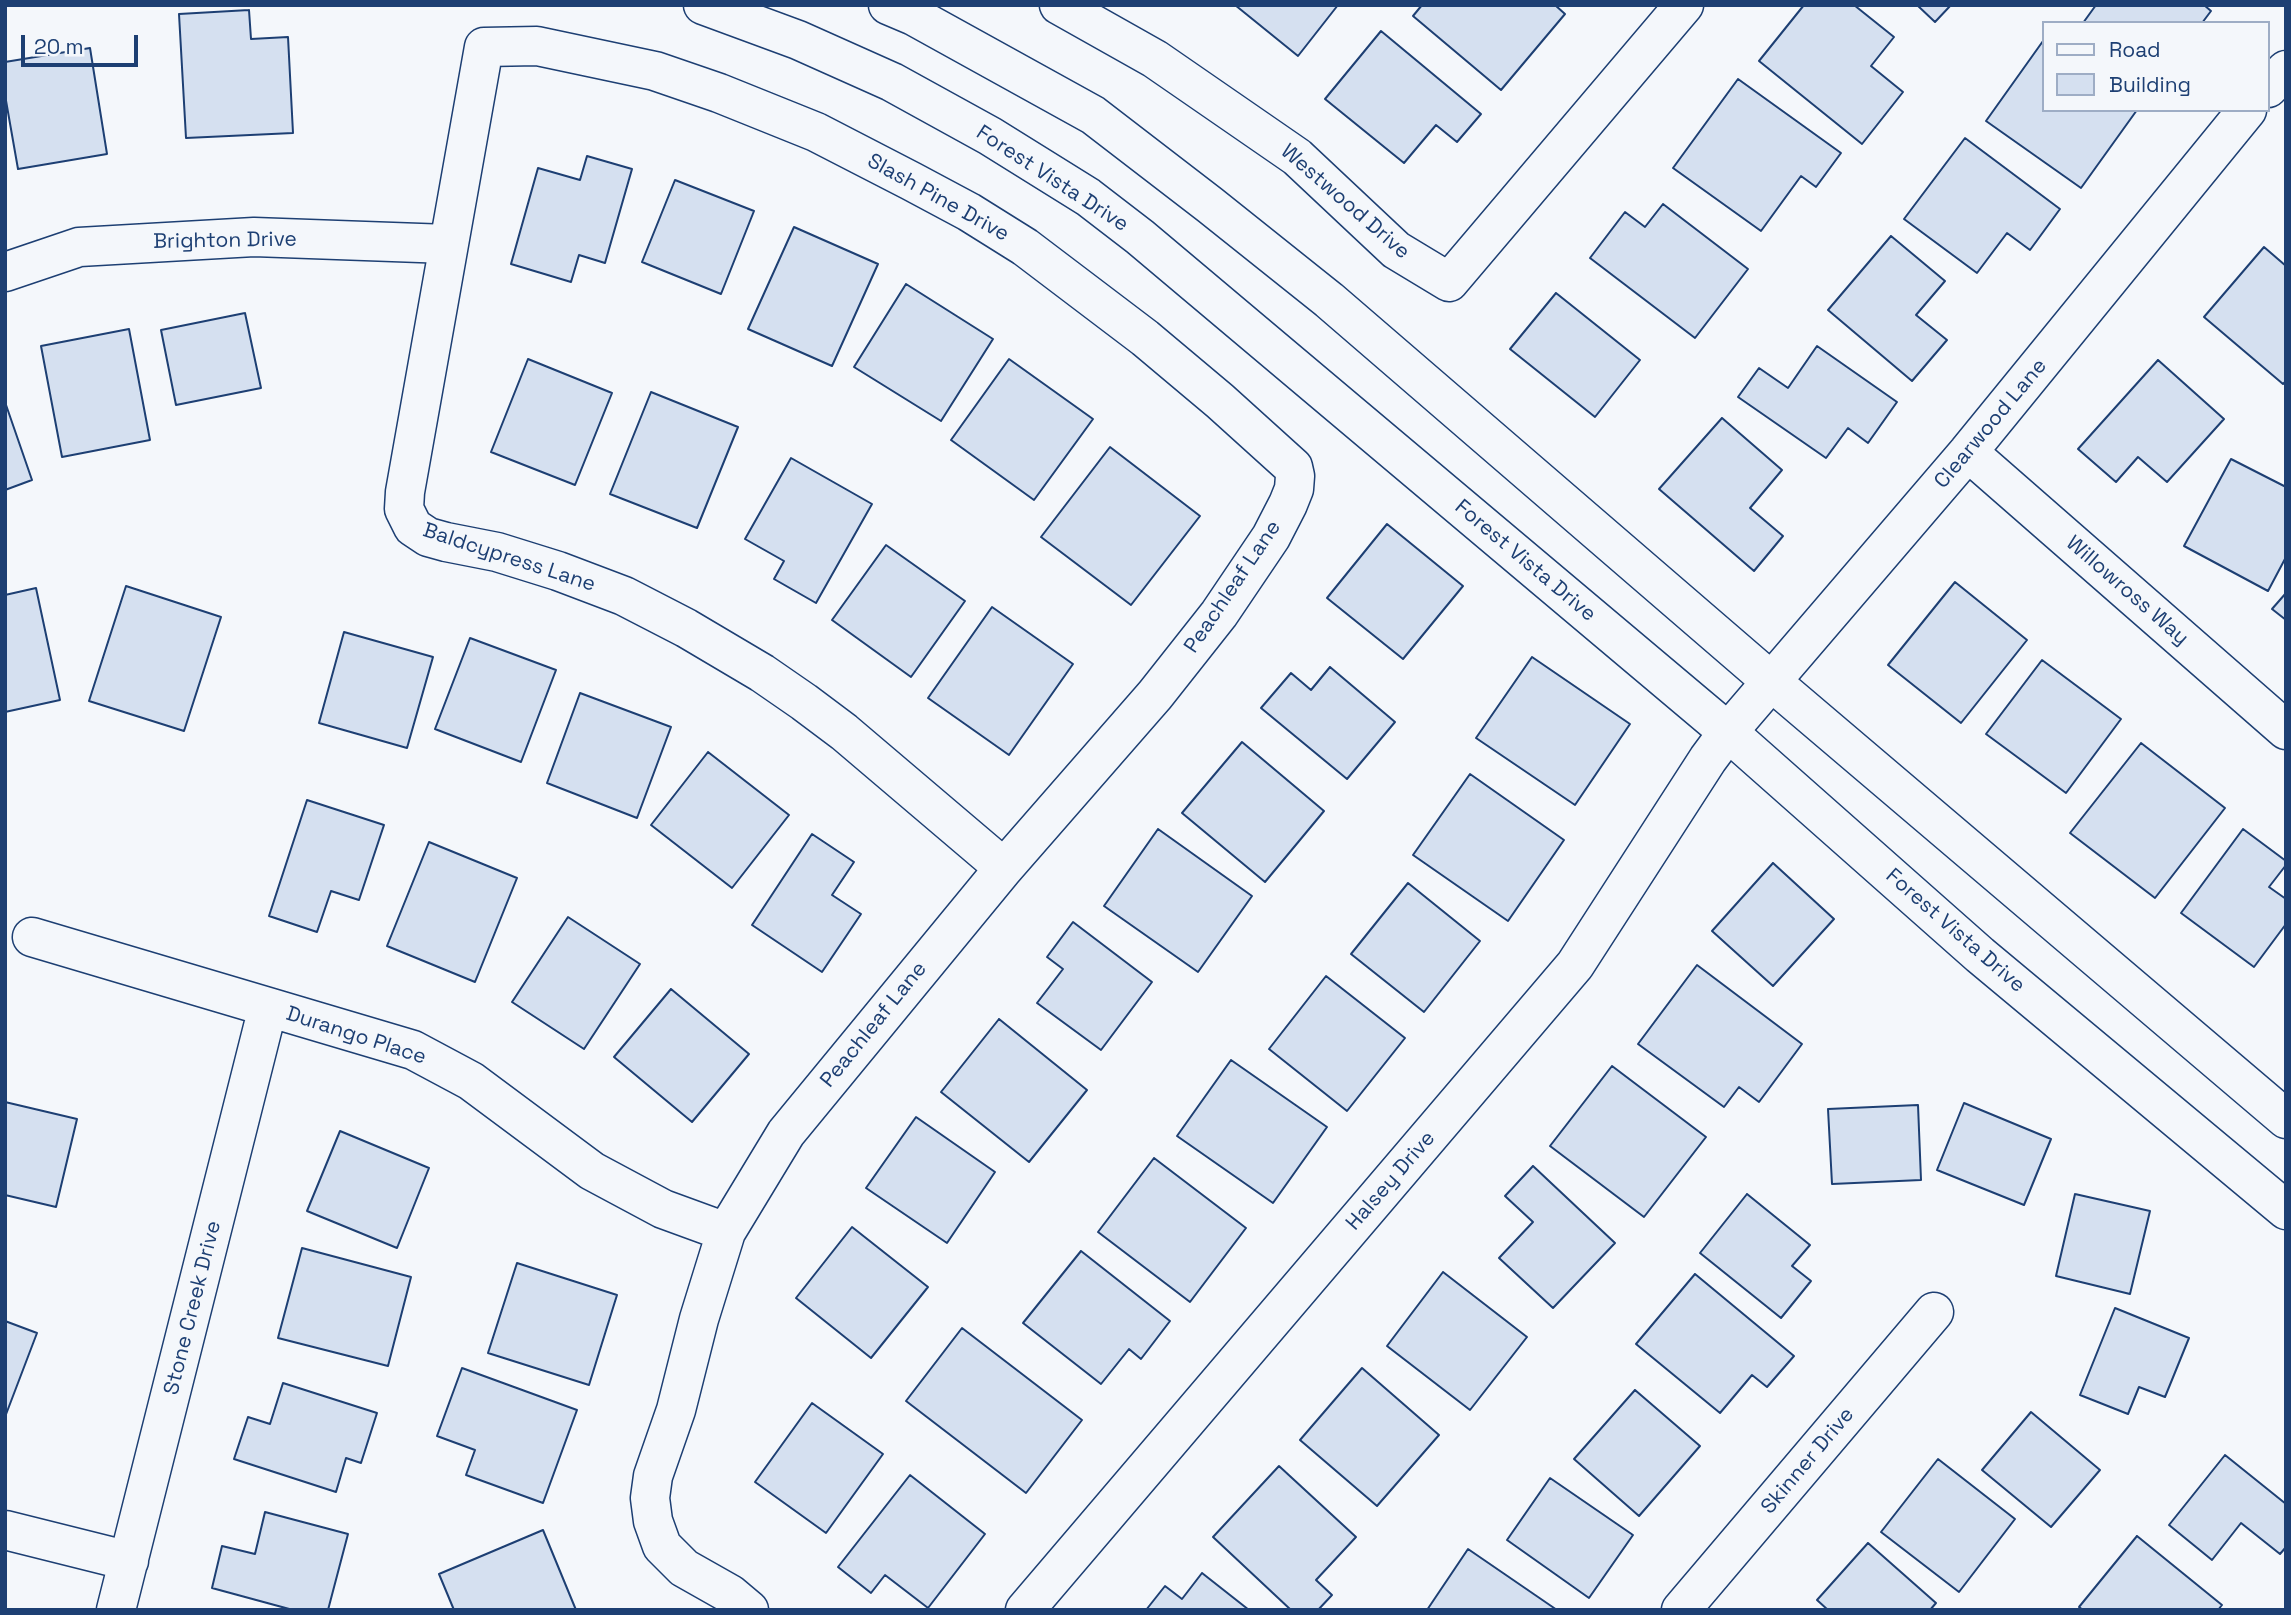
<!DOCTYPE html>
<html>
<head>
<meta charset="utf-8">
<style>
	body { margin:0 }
	#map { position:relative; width:2291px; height:1615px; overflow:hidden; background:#f4f7fb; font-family:"Space Grotesk",sans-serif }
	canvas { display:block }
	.frame { position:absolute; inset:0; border:7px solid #1d3f73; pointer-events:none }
	.legend { position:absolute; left:2042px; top:21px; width:228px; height:91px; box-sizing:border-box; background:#f4f7fb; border:2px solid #9eadc5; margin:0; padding:9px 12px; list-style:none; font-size:21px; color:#1d3f73 }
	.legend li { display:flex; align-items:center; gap:14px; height:35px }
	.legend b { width:35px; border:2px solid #9eadc5 }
	.scale { position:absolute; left:21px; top:35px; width:117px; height:32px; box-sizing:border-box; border:4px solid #1d3f73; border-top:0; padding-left:9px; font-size:21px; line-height:24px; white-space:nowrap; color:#1d3f73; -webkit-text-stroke:5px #f4f7fb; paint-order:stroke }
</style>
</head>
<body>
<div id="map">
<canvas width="2291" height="1615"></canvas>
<div class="frame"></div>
<ul class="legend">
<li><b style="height:9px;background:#f4f7fb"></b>Road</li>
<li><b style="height:19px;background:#d5e0f0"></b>Building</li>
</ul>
<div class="scale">20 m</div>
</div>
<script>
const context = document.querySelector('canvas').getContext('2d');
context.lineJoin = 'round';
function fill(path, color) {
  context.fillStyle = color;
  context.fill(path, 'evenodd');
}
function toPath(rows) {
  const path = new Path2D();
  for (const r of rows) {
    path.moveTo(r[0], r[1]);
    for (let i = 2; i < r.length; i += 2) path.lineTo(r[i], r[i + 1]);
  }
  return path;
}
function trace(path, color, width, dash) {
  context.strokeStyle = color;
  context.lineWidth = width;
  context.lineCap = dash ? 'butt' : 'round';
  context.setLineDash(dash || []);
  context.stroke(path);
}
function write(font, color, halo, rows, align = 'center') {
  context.font = font + ' "Space Grotesk",sans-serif';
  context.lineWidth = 5;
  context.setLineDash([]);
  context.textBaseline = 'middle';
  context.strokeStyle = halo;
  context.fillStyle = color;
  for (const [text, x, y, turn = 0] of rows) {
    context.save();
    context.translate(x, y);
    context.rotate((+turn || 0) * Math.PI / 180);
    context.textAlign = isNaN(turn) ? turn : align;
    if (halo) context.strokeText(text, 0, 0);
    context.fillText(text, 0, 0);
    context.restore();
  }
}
const building = toPath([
	[1235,5,1338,5,1298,56,1235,5],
	[1422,5,1555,5,1565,14,1501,90,1413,16,1422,5],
	[1804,5,1854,5,1894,37,1871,66,1903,92,1862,144,1759,61,1804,5],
	[1917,5,1951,5,1935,22,1917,5],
	[2096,5,2204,5,2211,11,2202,23,2083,23,2096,5],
	[249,10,251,39,288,37,293,133,186,138,179,14,249,10],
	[1381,31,1481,114,1457,142,1436,125,1404,163,1325,99,1381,31],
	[2043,41,2044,110,2137,110,2081,188,1986,121,2043,41],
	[90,48,107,154,18,169,5,95,5,62,90,48],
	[1738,79,1841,153,1816,187,1801,176,1761,231,1673,168,1738,79],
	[1965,138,2060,209,2030,250,2007,233,1977,273,1904,219,1965,138],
	[587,156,632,169,605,263,579,255,571,282,511,264,538,168,580,180,587,156],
	[675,180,754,211,721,294,642,262,675,180],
	[1663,204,1748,269,1695,338,1590,258,1625,212,1645,227,1663,204],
	[794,227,878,264,832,366,748,329,794,227],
	[1891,236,1945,281,1916,315,1947,340,1912,381,1828,310,1891,236],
	[2264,247,2286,266,2286,381,2283,384,2204,317,2264,247],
	[906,284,993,339,941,421,854,367,906,284],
	[1556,293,1640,360,1595,417,1510,349,1556,293],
	[245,313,261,388,176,405,161,330,245,313],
	[129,329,150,440,62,457,41,346,129,329],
	[1817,346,1897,402,1868,443,1848,428,1826,458,1738,397,1759,368,1788,388,1817,346],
	[528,359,612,393,575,485,491,452,528,359],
	[1009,359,1093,419,1034,500,951,440,1009,359],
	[2158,360,2224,419,2167,482,2138,457,2116,482,2078,449,2158,360],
	[651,392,738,427,697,528,610,494,651,392],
	[5,402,32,480,5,490,5,402],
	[1722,418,1782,470,1750,508,1783,536,1754,571,1659,489,1722,418],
	[1110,447,1200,516,1131,605,1041,537,1110,447],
	[791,458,872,504,816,603,774,579,784,561,745,539,791,458],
	[2231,459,2286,487,2286,557,2268,591,2184,546,2231,459],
	[1387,524,1463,586,1403,659,1327,598,1387,524],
	[886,545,965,601,911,677,832,620,886,545],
	[1955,582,2027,640,1961,723,1888,665,1955,582],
	[126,586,221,617,184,731,89,701,126,586],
	[36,588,60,700,5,712,5,595,36,588],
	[2286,593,2286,620,2272,609,2286,593],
	[992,607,1073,664,1009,755,928,698,992,607],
	[344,632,433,657,407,748,319,723,344,632],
	[470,638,556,670,521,762,435,729,470,638],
	[1532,657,1630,724,1575,805,1476,738,1532,657],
	[2042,660,2121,719,2066,793,1986,734,2042,660],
	[1330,667,1395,722,1347,779,1261,708,1291,673,1311,690,1330,667],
	[580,693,671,727,637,818,547,783,580,693],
	[1242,742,1324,811,1265,882,1182,813,1242,742],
	[2141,743,2225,808,2155,898,2070,833,2141,743],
	[708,752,789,815,732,888,651,825,708,752],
	[1470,774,1564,840,1508,921,1413,855,1470,774],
	[307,800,384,825,359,900,331,891,317,932,269,916,307,800],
	[1158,829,1252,896,1198,972,1104,906,1158,829],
	[2243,829,2286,861,2286,865,2269,887,2286,899,2286,924,2254,967,2181,913,2243,829],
	[812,834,854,862,832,895,861,914,822,972,752,925,812,834],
	[429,842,517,878,475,982,387,946,429,842],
	[1773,863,1834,919,1773,986,1712,931,1773,863],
	[1408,883,1480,941,1424,1012,1351,954,1408,883],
	[568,917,640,964,584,1049,512,1002,568,917],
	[1073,922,1152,982,1101,1050,1037,1003,1063,969,1047,957,1073,922],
	[1697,965,1802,1044,1759,1102,1739,1087,1724,1107,1638,1044,1697,965],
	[1326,976,1405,1038,1347,1111,1269,1049,1326,976],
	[671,989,749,1054,692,1122,614,1057,671,989],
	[999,1019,1087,1090,1029,1162,941,1092,999,1019],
	[1231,1060,1327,1127,1273,1203,1177,1136,1231,1060],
	[1612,1066,1706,1137,1644,1217,1550,1146,1612,1066],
	[5,1102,77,1119,56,1207,5,1195,5,1102],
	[1964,1103,2051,1139,2024,1205,1937,1170,1964,1103],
	[1918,1105,1921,1180,1832,1184,1828,1109,1918,1105],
	[916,1117,995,1172,947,1243,866,1188,916,1117],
	[340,1131,429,1168,397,1248,307,1211,340,1131],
	[1154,1158,1246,1228,1190,1302,1098,1232,1154,1158],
	[1533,1166,1615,1243,1553,1308,1499,1258,1533,1222,1505,1196,1533,1166],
	[1747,1194,1810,1245,1792,1266,1811,1281,1781,1318,1700,1253,1747,1194],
	[2075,1194,2150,1211,2130,1294,2056,1276,2075,1194],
	[852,1227,928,1287,871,1358,796,1298,852,1227],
	[302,1248,411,1277,388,1366,278,1338,302,1248],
	[1081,1251,1170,1321,1141,1359,1129,1349,1101,1384,1023,1323,1081,1251],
	[517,1263,617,1295,589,1385,488,1353,517,1263],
	[1443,1272,1527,1337,1470,1410,1387,1346,1443,1272],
	[1695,1274,1794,1356,1767,1387,1752,1375,1720,1413,1636,1344,1695,1274],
	[2115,1308,2189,1338,2165,1397,2139,1387,2128,1414,2080,1395,2115,1308],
	[5,1321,37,1333,5,1417,5,1321],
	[962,1328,1082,1420,1026,1493,906,1401,962,1328],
	[462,1368,577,1410,543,1503,466,1475,475,1450,437,1436,462,1368],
	[1362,1368,1439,1435,1377,1506,1300,1440,1362,1368],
	[283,1383,377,1413,361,1463,346,1458,336,1492,234,1459,248,1417,270,1424,283,1383],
	[1635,1390,1700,1446,1639,1516,1574,1459,1635,1390],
	[812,1403,883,1454,826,1533,755,1482,812,1403],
	[2031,1412,2100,1470,2051,1527,1982,1470,2031,1412],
	[2225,1455,2286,1504,2286,1547,2280,1554,2241,1523,2212,1560,2169,1525,2225,1455],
	[1938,1459,2015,1519,1959,1592,1881,1532,1938,1459],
	[1279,1466,1356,1537,1316,1580,1332,1595,1318,1610,1291,1610,1213,1537,1279,1466],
	[910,1475,985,1534,928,1608,885,1575,871,1593,838,1567,910,1475],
	[1550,1478,1633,1535,1589,1598,1507,1540,1550,1478],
	[265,1512,348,1534,328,1610,293,1610,212,1588,222,1546,255,1554,265,1512],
	[543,1530,576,1610,454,1610,439,1574,543,1530],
	[2137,1536,2222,1605,2218,1610,2083,1610,2079,1607,2137,1536],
	[1868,1543,1936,1603,1930,1610,1828,1610,1817,1600,1868,1543],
	[1468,1549,1557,1610,1427,1610,1468,1549],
	[1202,1573,1249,1610,1146,1610,1165,1586,1182,1599,1202,1573]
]);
const minor = toPath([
	[1059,5,1155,59,1297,157,1396,250,1449,282,1684,5],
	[2268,88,2286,70],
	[5,272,79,247,254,237,448,244],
	[1968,452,2286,730],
	[32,937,413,1050,471,1081,592,1171,663,1209,726,1232],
	[5,1530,129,1561],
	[116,1610,268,1007],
	[749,1610,730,1594,684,1568,662,1546,653,1521,650,1498,653,1476,676,1410,699,1319,726,1232,786,1133,1004,868,1155,695,1219,614,1271,537,1288,504,1294,489,1295,476,1293,467,1220,401,1145,338,1025,247,969,212,911,181,816,132,719,93,655,71,537,46,484,47,405,492,404,509,413,527,428,537,446,542,497,552,558,571,624,596,686,628,762,673,804,702,844,732,1004,868],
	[1025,1610,1575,965,1708,759,1728,732,1968,452,2247,110],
	[1681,1610,1934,1312]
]);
const major = toPath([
	[703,5,798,40,892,82,990,136,1088,197,1140,237,1728,732,1980,955,2286,1210],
	[888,5,914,16,1093,115,1210,205,1329,300,1772,682,2286,1119]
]);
const streetNames = [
	["Forest Vista Drive",1052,179,33],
	["Slash Pine Drive",938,198,29],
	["Westwood Drive",1345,202,41],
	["Brighton Drive",225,241,-1],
	["Clearwood Lane",1991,424,-50],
	["Baldcypress Lane",509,558,18],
	["Forest Vista Drive",1525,561,40],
	["Peachleaf Lane",1233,587,-56],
	["Willowross Way",2127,591,41],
	["Forest Vista Drive",1955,931,41],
	["Peachleaf Lane",874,1025,-51],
	["Durango Place",356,1036,18],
	["Halsey Drive",1391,1181,-49],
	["Stone Creek Drive",193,1308,-76],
	["Skinner Drive",1808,1461,-50]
];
fill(building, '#d5e0f0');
trace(building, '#1d3f73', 2);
trace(minor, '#1d3f73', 41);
trace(major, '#1d3f73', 41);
trace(minor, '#f4f7fb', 38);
trace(major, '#f4f7fb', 38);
write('21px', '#1d3f73', '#f4f7fb', streetNames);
</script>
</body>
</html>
